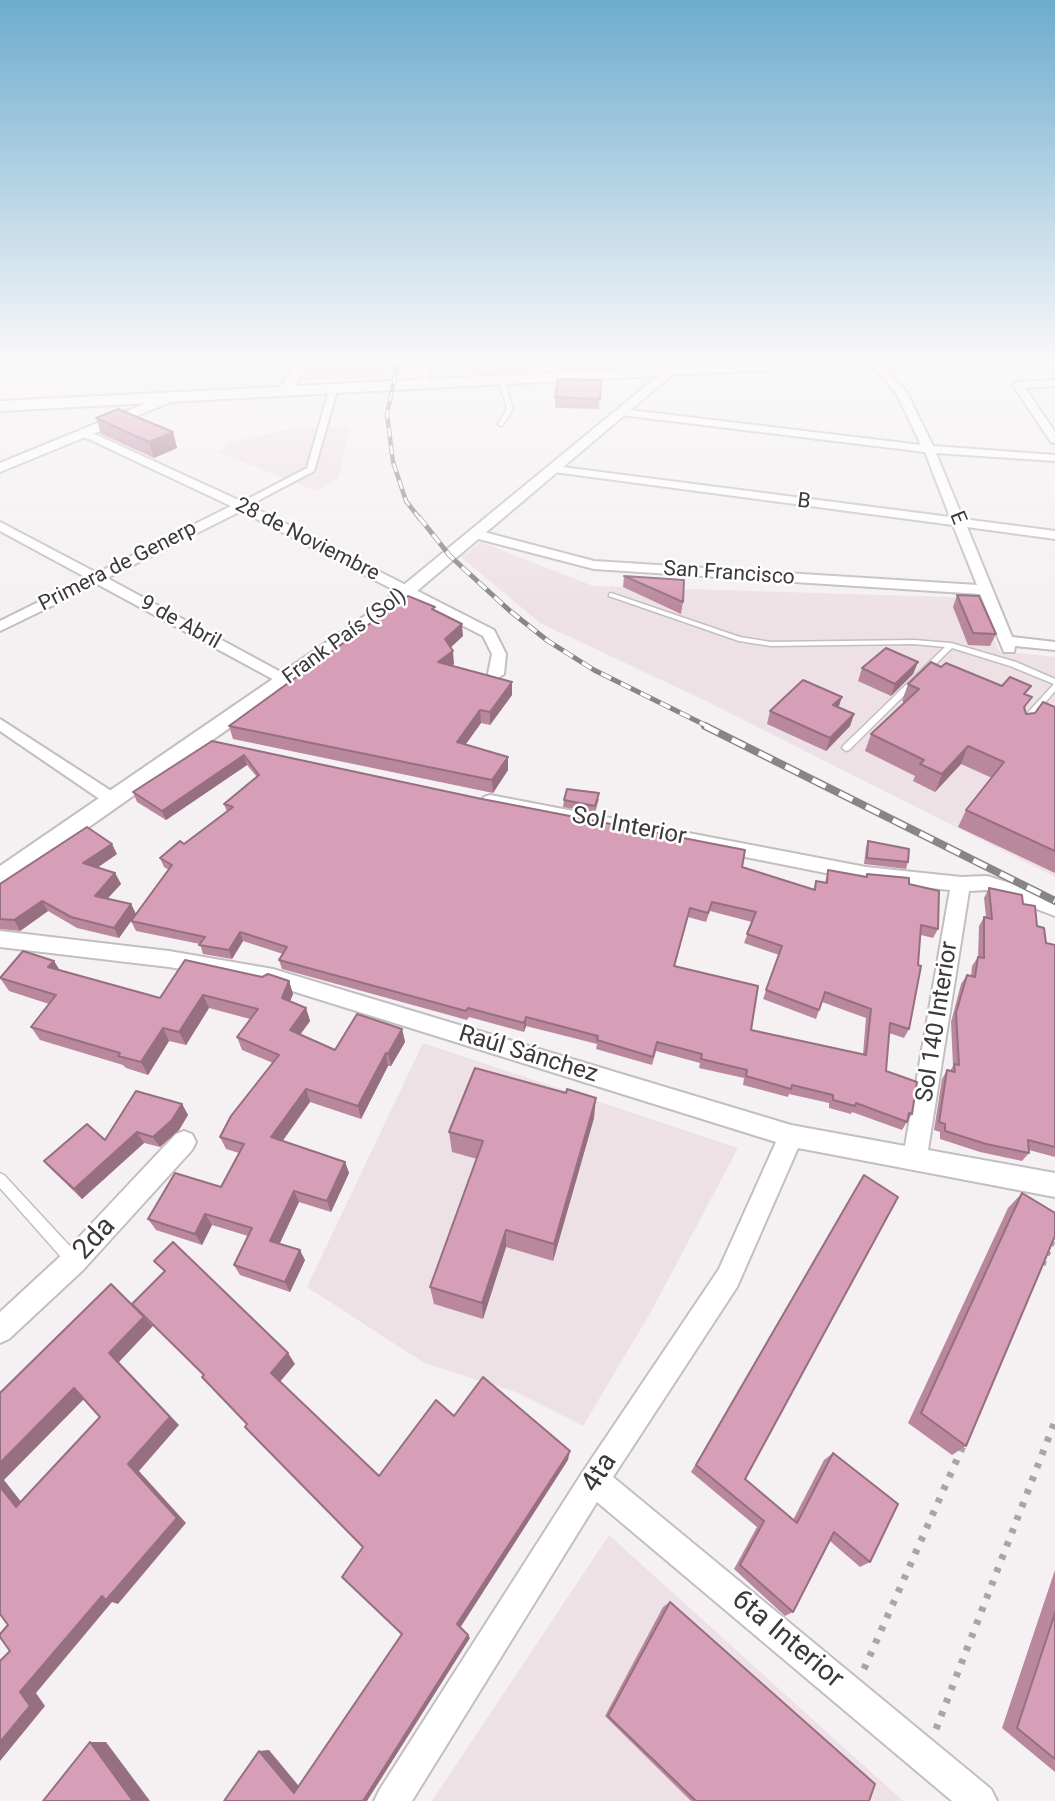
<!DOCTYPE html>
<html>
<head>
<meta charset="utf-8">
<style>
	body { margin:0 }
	canvas { display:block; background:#f5f0f2 }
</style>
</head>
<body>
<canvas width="1055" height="1801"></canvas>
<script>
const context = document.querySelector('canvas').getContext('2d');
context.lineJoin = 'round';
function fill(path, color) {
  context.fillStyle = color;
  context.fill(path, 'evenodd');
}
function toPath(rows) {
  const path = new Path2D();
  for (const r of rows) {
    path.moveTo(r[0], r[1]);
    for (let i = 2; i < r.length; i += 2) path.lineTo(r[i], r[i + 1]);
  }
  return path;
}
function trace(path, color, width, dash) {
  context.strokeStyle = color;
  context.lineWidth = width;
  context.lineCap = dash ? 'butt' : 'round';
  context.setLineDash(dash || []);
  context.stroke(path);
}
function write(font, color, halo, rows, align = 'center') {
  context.font = font + ' Roboto,sans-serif';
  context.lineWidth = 5;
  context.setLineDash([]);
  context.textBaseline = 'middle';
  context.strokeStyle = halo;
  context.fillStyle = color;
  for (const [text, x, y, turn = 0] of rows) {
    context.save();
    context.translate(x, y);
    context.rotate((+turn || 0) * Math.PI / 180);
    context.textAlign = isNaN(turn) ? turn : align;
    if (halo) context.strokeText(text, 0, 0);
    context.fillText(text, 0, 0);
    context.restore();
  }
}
const built = toPath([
	[394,357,529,357,529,359,472,365,449,373,388,377],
	[349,426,339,478,316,491,220,453,227,443,295,428],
	[481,542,593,586,977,598,999,651,1055,657,1055,877,704,700,540,623,461,557],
	[423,1043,738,1148,652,1310,583,1426,516,1392,424,1363,307,1287],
	[609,1535,903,1801,432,1801]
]);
const green = toPath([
	[316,357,388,357,380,379,301,380]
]);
const pathFar1 = toPath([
	[1043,1265,1055,1237]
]);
const path = toPath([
	[864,1669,963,1446],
	[936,1729,1055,1421]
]);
const service = toPath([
	[428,357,432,357,427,382,424,384,421,382,428,357],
	[501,376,504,378,513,409,503,425,501,426,498,424,507,409,498,378,501,376],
	[611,593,740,637,771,642,914,640,951,643,1016,662,1055,679,1055,691,1026,725,1020,725,1020,721,1054,684,1010,666,952,648,849,750,846,751,842,748,843,746,945,647,914,644,771,646,739,641,609,596,609,594,611,593],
	[0,1173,4,1175,79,1256,80,1261,79,1266,74,1267,69,1266,0,1188,0,1173]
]);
const pedestrian = toPath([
	[334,385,338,387,314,471,244,508,238,508,238,504,307,468,330,387,334,385]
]);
const minor = toPath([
	[666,357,676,357,673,372,665,370,666,357],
	[871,357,906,391,933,446,1055,455,1055,461,936,453,963,519,1055,531,1055,539,967,527,1012,637,1055,642,1055,650,1015,646,1014,652,1004,652,980,594,594,569,471,537,470,534,476,530,594,561,977,585,953,525,554,472,548,469,554,466,950,517,925,452,621,415,616,412,621,409,921,445,897,394,866,360,871,357],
	[1055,380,1055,386,1025,388,1055,432,1055,443,1051,442,1013,385,1018,382,1055,380],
	[80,431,88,431,245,503,494,630,506,654,504,674,496,679,488,674,492,654,483,636,241,511,107,578,290,677,293,680,290,683,280,683,97,584,0,631,0,621,87,578,0,531,0,522,97,573,231,506,80,435,80,431],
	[0,719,119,796,122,800,119,804,107,804,0,731,0,719],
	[490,795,866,867,961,877,987,876,1029,889,1055,901,1055,916,987,890,969,891,928,1150,1055,1173,1055,1197,798,1148,737,1287,613,1477,991,1789,997,1801,952,1801,597,1502,412,1801,374,1801,380,1789,584,1470,719,1269,776,1142,273,985,169,967,0,947,0,931,169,951,273,969,791,1125,905,1146,950,890,866,881,484,805,481,801,484,797,490,795],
	[184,1131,192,1134,196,1142,192,1150,83,1270,9,1339,0,1343,0,1312,65,1252,176,1134,184,1131]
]);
const tertiary = toPath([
	[670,366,676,370,674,373,384,619,8,884,0,887,0,866,372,611,670,366],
	[173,392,178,393,178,399,0,472,0,463,173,392]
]);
const secondary = toPath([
	[0,357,17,357,0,364,0,357],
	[300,357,314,357,295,386,861,357,941,357,934,361,0,411,0,401,280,387,300,357]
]);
const railFar2 = toPath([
	[399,357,387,414,393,462,406,501,420,519]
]);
const railFar1 = toPath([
	[419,517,450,556,510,611,548,641,594,670,709,727]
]);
const rail = toPath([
	[705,726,1055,901]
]);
const wall = toPath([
	[601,380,599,409,555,408,555,397],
	[96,418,173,432,177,448,154,458,101,434],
	[624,576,683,602,681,614,623,587],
	[957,595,996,634,990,646,968,645,953,607],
	[435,611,463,636,450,647,454,664,451,666,512,682,512,695,490,725,481,723,465,745,508,757,508,770,493,793,233,739,229,726],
	[918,662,913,674,891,696,858,681,862,668],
	[941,667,1002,686,1027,695,1025,710,1026,714,1035,713,1055,707,1055,873,958,827,966,810,992,778,961,764,935,792,913,781,915,776,865,751,871,734,905,703,902,701,908,684],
	[770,711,854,714,850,726,826,751,767,724],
	[212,741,742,867,813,890,816,881,825,883,828,870,866,877,867,874,909,884,938,929,933,938,921,935,909,1029,904,1038,889,1033,886,1071,912,1114,902,1130,852,1112,851,1114,829,1108,829,1103,789,1094,788,1097,743,1085,744,1078,699,1068,700,1063,656,1051,652,1065,596,1049,597,1044,526,1026,524,1032,469,1017,467,1020,282,969,279,960,283,954,243,941,232,959,203,954,200,944,136,931,131,921,169,870,164,867,160,858,184,844,227,812,224,804,257,777,247,765,166,820,137,802,133,792],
	[710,911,752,922,744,943,779,955,763,999,816,1019,822,1002,866,1018,863,1054,751,1030,675,966,688,917,706,922],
	[599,799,595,813,563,807,564,800],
	[868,841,908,862,906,869,864,864,866,847],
	[117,854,97,868,115,873,121,884,107,898,131,904,136,914,119,938,77,928,48,911,20,931,0,929,0,884],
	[989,888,1023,904,1037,926,1046,943,1055,945,1055,1157,1029,1150,1029,1153,1022,1161,980,1152,940,1139,940,1132,934,1130,942,1079,947,1070,950,1071,953,1066,951,1022,961,984,967,975,971,976,972,966,978,957,979,926,984,917,986,917,984,898],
	[54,961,60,971,160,998,262,977,289,981,293,994,290,1001,306,1008,310,1021,300,1035,335,1050,402,1029,405,1042,391,1066,388,1066,361,1119,310,1102,282,1141,345,1162,349,1173,331,1212,299,1202,280,1243,305,1260,290,1292,240,1275,234,1265,248,1236,212,1225,202,1245,156,1230,148,1219,221,1187,239,1153,226,1149,220,1137,273,1063,242,1050,237,1037,250,1019,209,1008,186,1045,169,1041,148,1075,126,1068,123,1065,40,1040,31,1027,49,1004,9,991,0,978],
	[182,1104,188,1115,179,1130,160,1147,144,1143,82,1199,53,1171,44,1161,105,1140],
	[594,1118,553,1261,506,1247,483,1319,434,1304,430,1287,477,1159,452,1152,449,1132],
	[864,1175,745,1479,793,1520,824,1460,833,1453,870,1562,860,1567,830,1541,793,1612,785,1616,734,1569,757,1527,691,1472],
	[1022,1193,966,1446,952,1455,908,1423,1008,1208],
	[1055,1570,1055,1772,1002,1728],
	[670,1602,869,1801,691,1801,605,1716,663,1607]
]);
const shadedWall = toPath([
	[173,432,177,448,154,458,149,442],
	[462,624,463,636,446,652,445,639],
	[453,651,454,664,439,675,438,662],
	[918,662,913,674,891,696,895,684],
	[512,682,512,695,490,725,490,712],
	[842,697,838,709,833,705],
	[480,710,481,723,458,755,457,742],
	[854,714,850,726,826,751,830,738],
	[968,746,961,764,935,792,942,774],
	[244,755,247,765,166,820,162,811],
	[508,757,508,770,493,793,492,780],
	[112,844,117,854,88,874,83,863],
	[115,873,121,884,101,906,95,896],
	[42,901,48,911,20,931,14,920],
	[131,904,136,914,119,938,114,928],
	[240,932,243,941,232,959,229,950],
	[54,961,62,974,48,967],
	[289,981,293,994,286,1011,282,998],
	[203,995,209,1008,186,1045,179,1032],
	[306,1008,310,1021,294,1043,290,1030],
	[526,1017,526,1026,524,1032,524,1023],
	[163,1028,169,1041,148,1075,141,1062],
	[402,1029,405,1042,391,1066,388,1054],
	[386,1053,388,1066,361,1119,358,1106],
	[306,1089,310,1102,277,1149,271,1137],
	[596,1098,594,1118,553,1261,554,1244],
	[182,1104,188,1115,179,1130,160,1147,153,1137],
	[137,1132,144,1143,82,1199,74,1189],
	[345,1162,349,1173,331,1212,327,1201],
	[294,1191,299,1202,276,1251,270,1241],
	[205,1214,212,1225,202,1245,195,1234],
	[506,1230,506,1247,483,1319,482,1303],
	[300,1250,305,1260,290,1292,285,1282],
	[144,1317,153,1326,119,1362,179,1425,139,1471,186,1523,118,1604,112,1602,36,1693,45,1706,0,1761,0,1742,20,1692,128,1464,109,1353],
	[288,1353,295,1364,279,1383,271,1373],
	[74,1388,86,1397,4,1480,30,1513,16,1507,0,1487,0,1463],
	[570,1451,568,1460,460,1628,457,1624],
	[468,1635,470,1638,367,1801,363,1801],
	[90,1742,106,1742,150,1801,133,1801],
	[269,1750,303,1791,294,1793,259,1751]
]);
const building = toPath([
	[558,379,601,380,600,399,555,397,558,379],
	[118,409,173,432,149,442,96,418,118,409],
	[624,576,684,580,683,602,624,576],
	[957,595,979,596,996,634,973,633,957,595],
	[408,596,435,607,432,609,462,624,445,639,453,651,438,662,512,682,490,712,480,710,457,742,508,757,492,780,229,726,408,596],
	[886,648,918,662,895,684,862,668,886,648],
	[931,662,941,667,946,663,1002,686,1010,677,1031,686,1024,694,1032,697,1024,707,1026,714,1035,713,1043,702,1055,707,1055,851,966,810,1004,762,968,746,942,774,920,764,924,760,871,734,919,689,908,684,931,662],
	[803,680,842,697,833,705,854,714,830,738,770,711,803,680],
	[212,741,477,798,745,850,742,867,815,890,816,881,827,883,828,870,867,877,867,874,909,878,909,884,939,891,938,929,921,925,918,965,921,966,909,1029,890,1023,886,1071,917,1082,912,1114,909,1113,907,1122,856,1103,855,1106,833,1100,833,1095,792,1085,791,1089,746,1076,747,1070,701,1059,702,1054,657,1042,653,1057,597,1040,598,1036,526,1017,524,1023,468,1008,466,1011,279,960,287,947,240,932,229,950,199,945,205,937,131,921,172,865,160,858,180,841,184,844,233,807,224,804,259,775,244,755,162,811,133,792,212,741],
	[712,902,756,912,747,934,782,946,766,990,819,1010,825,992,871,1009,866,1055,751,1030,758,986,674,966,690,908,708,913,712,902],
	[567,789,599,793,595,806,564,800,567,789],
	[87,827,112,844,83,863,115,873,95,896,131,904,114,928,71,917,42,901,14,920,0,919,0,884,87,827],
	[868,841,909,849,908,862,867,858,868,841],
	[989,888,1022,895,1023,904,1035,906,1037,926,1044,928,1046,943,1055,945,1055,1147,1028,1140,1029,1153,986,1144,945,1131,945,1124,939,1122,947,1070,955,1072,954,1064,959,1065,956,1013,967,975,975,977,978,957,984,958,984,917,992,919,989,888],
	[23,951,54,961,48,967,160,998,185,960,262,977,268,974,289,981,282,998,306,1008,290,1030,335,1050,357,1014,402,1029,388,1054,386,1053,358,1106,306,1089,271,1137,345,1162,327,1201,294,1191,270,1241,300,1250,285,1282,234,1265,252,1228,205,1214,195,1234,148,1219,175,1173,221,1187,244,1144,220,1137,231,1116,279,1055,237,1037,258,1009,203,995,179,1032,163,1028,141,1062,118,1056,120,1053,31,1027,56,995,0,978,23,951],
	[475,1068,566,1093,567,1089,596,1098,554,1244,506,1230,482,1303,430,1287,483,1141,449,1132,475,1068],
	[136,1091,182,1104,172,1120,153,1137,137,1132,74,1189,44,1161,87,1124,105,1140,136,1091],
	[864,1175,898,1197,745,1479,797,1523,833,1453,898,1504,870,1562,834,1532,793,1612,740,1565,764,1521,696,1465,864,1175],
	[1022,1193,1055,1213,1055,1236,966,1446,921,1413,1022,1193],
	[173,1242,288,1353,271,1373,379,1476,436,1400,454,1416,483,1377,570,1451,457,1624,468,1635,363,1801,224,1801,259,1751,294,1793,402,1634,342,1577,363,1547,245,1427,247,1424,202,1377,204,1375,132,1304,165,1271,154,1261,173,1242],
	[111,1284,144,1317,109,1353,170,1417,128,1464,177,1518,106,1600,102,1596,20,1692,30,1706,0,1742,0,1661,10,1651,0,1637,0,1634,8,1625,0,1614,0,1487,16,1507,100,1417,74,1388,0,1463,0,1393,111,1284],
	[670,1602,875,1784,869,1801,696,1801,608,1716,670,1602],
	[1055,1613,1055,1759,1017,1728,1055,1613],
	[90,1742,133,1801,43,1801,90,1742]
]);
const farStreetnames = [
	["B",804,502,7],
	["E",957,518,68],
	["28 de Noviembre",307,540,27],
	["Primera de Generp",118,567,-27],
	["San Francisco",729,574,4],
	["9 de Abril",180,623,29],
	["Frank País (Sol)",345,637,-36]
];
const streetNames = [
	["Sol Interior",629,827,11],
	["Sol 140 Interior",938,1022,-81],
	["Raúl Sánchez",528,1055,17]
];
const nearStreetnames = [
	["2da",95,1239,-47],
	["4ta",600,1473,-57],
	["6ta Interior",787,1640,40]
];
fill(built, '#eee1e6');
fill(green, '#f9d9e6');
trace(service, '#c3bec0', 3);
trace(pedestrian, '#c3bec0', 4);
trace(minor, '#c3bec0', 4);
trace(tertiary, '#c3bec0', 4);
trace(secondary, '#c3bec0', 4);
trace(pathFar1, '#a9a5a6', 5, [4.5, 6]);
trace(path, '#a9a5a6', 7, [5, 9]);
fill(service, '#fff');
fill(pedestrian, '#fff');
fill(minor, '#fff');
fill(tertiary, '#fff');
fill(secondary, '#fff');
trace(railFar2, '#888586', 4.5);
trace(railFar1, '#888586', 5);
trace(rail, '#888586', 8);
trace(railFar2, '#fff', 2.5, [9]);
trace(railFar1, '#fff', 3.5, [11]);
trace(rail, '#fff', 5, [15]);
fill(wall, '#b9889d');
fill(shadedWall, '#966f80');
fill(building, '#d79eb7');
trace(building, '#966f80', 2);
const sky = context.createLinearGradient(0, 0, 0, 609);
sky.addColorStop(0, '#6dacce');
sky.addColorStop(0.59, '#faf8f9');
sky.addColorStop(1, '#faf8f900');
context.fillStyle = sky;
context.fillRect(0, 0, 1055, 609);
write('21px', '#3b393a', '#fff', farStreetnames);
write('24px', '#3b393a', '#fff', streetNames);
write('28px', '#3b393a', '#fff', nearStreetnames);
</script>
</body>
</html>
